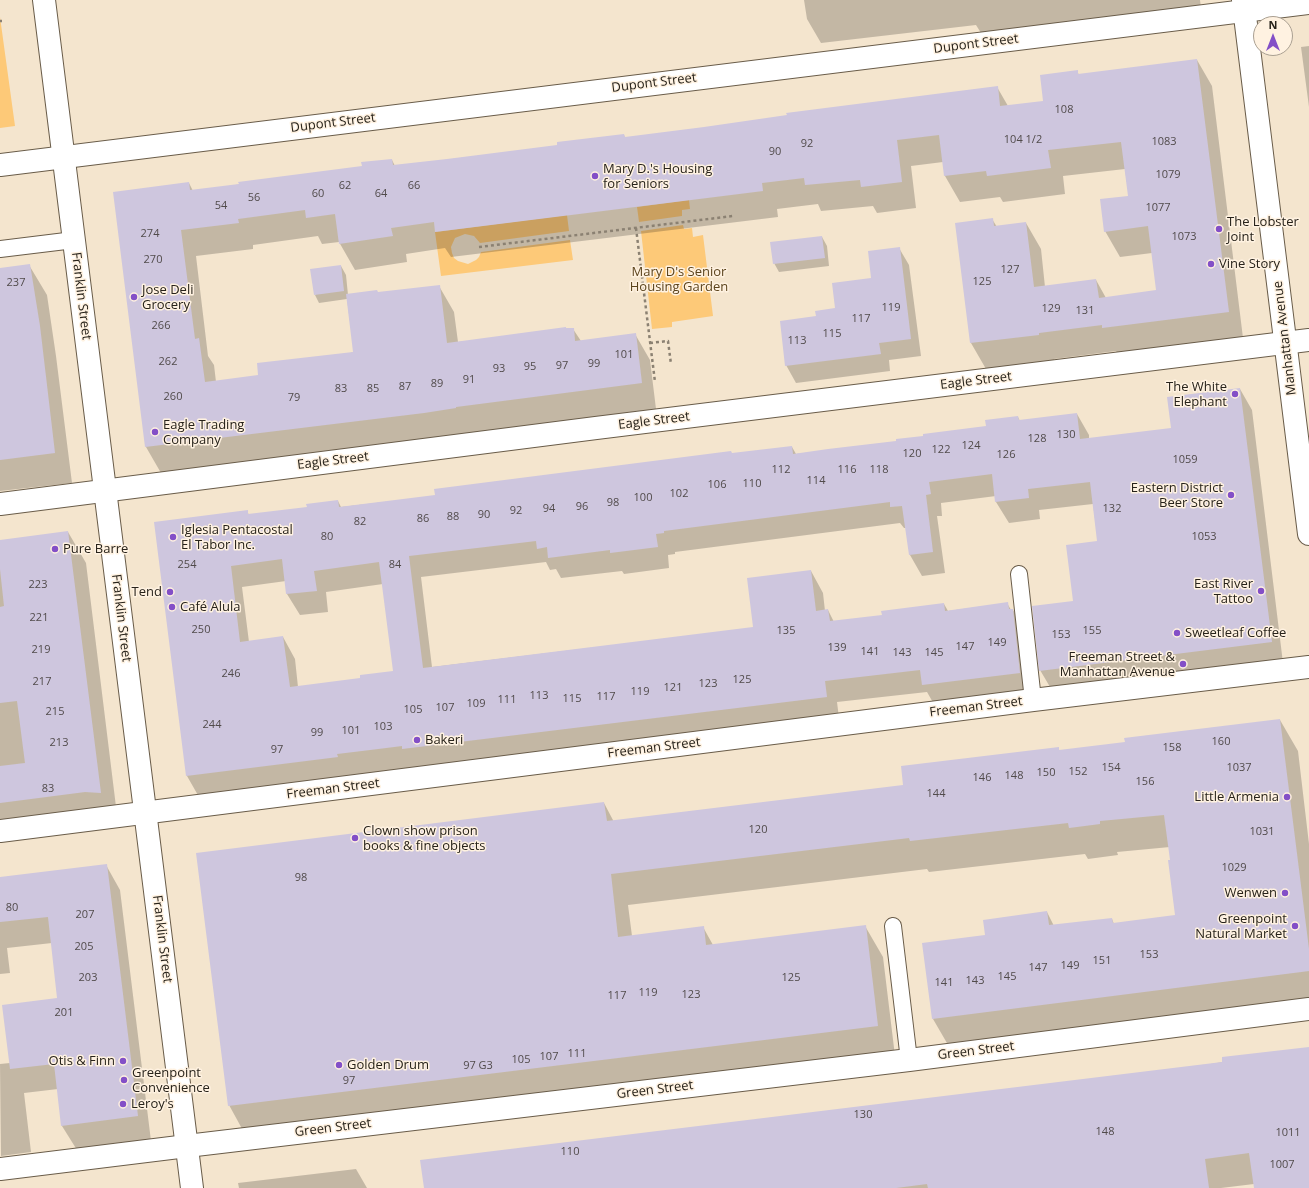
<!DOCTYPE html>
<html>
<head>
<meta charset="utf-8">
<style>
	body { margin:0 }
	#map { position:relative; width:1309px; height:1188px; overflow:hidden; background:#f4e5ce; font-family:"Open Sans",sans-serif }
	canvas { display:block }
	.north { position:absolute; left:1253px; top:16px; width:40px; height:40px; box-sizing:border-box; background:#fff2e1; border:1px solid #a99f91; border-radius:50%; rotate:0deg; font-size:11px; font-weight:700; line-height:16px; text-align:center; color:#27221a }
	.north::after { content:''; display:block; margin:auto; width:14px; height:18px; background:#834fc7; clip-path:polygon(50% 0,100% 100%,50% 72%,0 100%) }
</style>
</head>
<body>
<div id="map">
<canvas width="1309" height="1188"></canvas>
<div class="north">N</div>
</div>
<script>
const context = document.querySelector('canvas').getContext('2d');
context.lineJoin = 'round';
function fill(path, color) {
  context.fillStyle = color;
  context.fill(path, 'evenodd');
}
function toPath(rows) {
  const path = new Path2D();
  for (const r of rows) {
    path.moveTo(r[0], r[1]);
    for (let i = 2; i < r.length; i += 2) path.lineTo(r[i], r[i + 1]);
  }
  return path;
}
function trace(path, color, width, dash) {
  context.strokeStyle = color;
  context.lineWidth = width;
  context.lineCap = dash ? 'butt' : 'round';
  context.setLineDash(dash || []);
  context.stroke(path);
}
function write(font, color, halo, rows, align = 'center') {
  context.font = font + ' "Open Sans",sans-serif';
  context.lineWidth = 3;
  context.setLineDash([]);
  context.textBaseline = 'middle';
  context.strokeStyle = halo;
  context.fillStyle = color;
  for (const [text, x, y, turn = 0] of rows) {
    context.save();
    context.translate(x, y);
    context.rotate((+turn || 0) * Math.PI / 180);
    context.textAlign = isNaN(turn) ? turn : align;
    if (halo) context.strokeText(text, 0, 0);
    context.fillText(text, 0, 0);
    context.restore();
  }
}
const green = toPath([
	[0,17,15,126,0,128],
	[689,200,690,209,682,210,682,216,639,222,637,207],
	[567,215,569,231,480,243,474,236,465,234,455,238,451,247,452,253,454,258,458,261,468,264,476,260,479,257,481,252,570,240,573,260,441,276,435,232],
	[683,225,684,229,692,228,693,237,703,235,713,316,672,322,672,327,652,329,641,231]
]);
const shadow = toPath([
	[804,0,1200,0,1201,8,981,33,976,25,821,43,807,19],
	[1309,46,1309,107,1301,47],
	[1197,60,1212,86,1243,338,1118,354,1116,351,1054,359,1054,361,986,369,971,343,956,224,992,219,997,227,1026,223,1041,249,1045,287,1096,280,1106,298,1157,291,1152,253,1120,257,1105,231,1129,197,1125,169,1063,176,1065,194,1003,202,1000,197,960,202,945,176,943,162,911,166,916,208,877,213,873,206,821,211,818,204,777,209,778,217,451,257,445,248,406,254,407,262,355,270,339,242,322,244,318,236,253,245,253,249,196,256,208,356,214,365,216,382,260,376,354,352,347,299,319,303,315,295,341,266,346,275,348,295,378,293,439,286,454,312,458,342,573,329,581,341,635,334,650,360,656,409,470,433,470,434,161,473,146,447,114,193,189,183,193,191,363,167,392,160,395,166,558,146,624,135,625,138,704,128,997,87,1008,106,1045,102,1077,71,1079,75],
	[822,237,827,246,829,266,779,272,774,263],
	[899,248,909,265,921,356,889,360,890,371,796,383,786,365,817,317,837,309,872,279],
	[29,265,47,295,56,356,72,483,0,491,0,269],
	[1240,389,1252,410,1283,663,1053,692,1040,670,1074,601,1098,542,1093,504,1039,510,1040,519,1009,523,996,502,996,496,941,503,942,516,937,516,945,573,922,576,910,555,906,528,904,528,900,523,675,552,675,554,668,555,669,568,624,574,622,571,561,578,556,569,550,570,546,562,421,577,432,667,755,628,811,571,823,593,825,611,828,610,834,622,883,616,944,604,948,611,1007,603,1011,610,1013,610,1025,631,1032,694,935,706,927,692,837,702,839,718,382,771,349,776,349,778,199,797,187,776,155,523,247,511,249,515,308,508,338,501,341,507,436,496,792,447,796,454,897,442,987,427,1018,417,1020,421,1077,414,1089,435,1089,439,1172,429],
	[286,581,287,594,300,615,328,612,326,592,383,584,394,672,362,679,298,687,295,659,283,637,249,642,242,587],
	[68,532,86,563,118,823,0,832,0,541],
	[1280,720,1298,751,1309,844,1309,1004,951,1050,933,1019,986,936,1047,912,1054,926,1112,919,1114,924,1177,916,1170,847,1117,852,1118,855,1088,859,1085,854,929,872,927,869,628,905,632,936,703,927,713,945,865,926,883,957,895,1056,246,1136,229,1105,604,803,614,822,904,786,1058,748,1060,751,1126,743],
	[106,865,120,890,151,1141,77,1150,62,1126,58,1089,24,1093,31,1152,1,1156,0,1064,10,1063,58,999,52,943,7,948,10,973,0,974,0,878],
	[1309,1048,1309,1188,1255,1188,1254,1184,1221,1188,425,1188,1223,1062],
	[356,1169,367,1188,239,1188,238,1183]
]);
const building = toPath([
	[1197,59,1229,312,1102,328,1102,325,1039,333,1039,335,970,343,955,223,993,218,994,226,1026,222,1034,287,1096,279,1099,298,1156,290,1148,226,1104,232,1100,199,1128,196,1121,142,1048,150,1051,168,987,176,986,171,944,176,939,135,897,140,902,182,861,187,860,180,805,185,804,178,762,183,763,191,435,232,434,222,391,228,393,236,339,244,335,214,306,218,305,210,238,219,239,223,181,230,195,339,199,338,205,382,258,375,257,363,353,352,346,294,377,290,378,292,440,285,447,343,566,327,566,328,574,328,575,341,636,333,642,383,456,407,456,408,424,413,145,447,113,192,189,182,190,190,239,184,238,182,362,166,361,162,392,159,393,165,447,159,557,145,557,142,624,134,625,137,704,127,787,115,786,113,998,86,1000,106,1043,101,1040,75,1078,70,1078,74],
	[822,236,825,258,773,264,770,242],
	[900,247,911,339,879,343,881,354,785,366,780,321,816,316,815,311,835,308,832,283,871,278,868,251],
	[30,264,40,326,55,453,0,460,0,268],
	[341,265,344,291,314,295,310,269],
	[1240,388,1272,642,1039,671,1032,606,1073,601,1066,545,1097,541,1090,482,1028,489,1029,498,995,502,992,474,929,482,931,494,926,495,933,552,909,555,902,506,890,507,890,502,664,531,664,533,656,534,658,547,610,553,610,550,548,558,547,547,537,549,536,541,409,556,423,668,753,627,747,578,811,570,816,611,828,609,830,621,882,615,881,611,944,603,945,611,1008,602,1009,609,1013,609,1020,673,922,685,920,670,825,681,827,697,402,749,402,746,370,750,337,754,338,757,186,776,154,522,248,510,248,514,307,507,306,504,338,500,339,507,435,495,434,489,731,451,732,453,792,446,793,454,828,449,896,441,896,439,923,436,923,434,986,426,985,420,1018,416,1019,420,1077,413,1080,439,1171,428,1167,397],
	[282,559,286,594,317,591,314,571,379,562,393,671,360,675,360,678,290,687,283,636,240,642,231,566],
	[68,531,101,793,85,792,0,803,0,766,25,763,17,701,0,703,0,607,4,606,0,569,0,540],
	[1280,719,1309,949,1309,971,932,1019,922,943,985,935,983,920,1047,911,1049,925,1112,918,1113,923,1175,915,1168,860,1170,860,1164,815,1100,821,1100,824,1069,828,1068,823,910,841,909,838,611,874,618,937,704,926,706,945,866,925,878,1026,228,1106,196,853,604,802,607,821,903,785,901,766,1059,747,1059,750,1125,742,1124,738],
	[107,864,138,1116,61,1126,54,1064,10,1069,2,1005,57,998,48,917,0,922,0,877],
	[1309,1047,1309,1188,1254,1188,1249,1153,1205,1159,1209,1188,928,1188,927,1184,896,1188,424,1188,420,1160,1222,1062,1222,1057]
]);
const path = toPath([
	[0,21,2,21],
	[636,228,655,382],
	[479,247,733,216],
	[650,343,668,341,671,364]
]);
const lane = toPath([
	[0,249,74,240],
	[1019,574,1033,700],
	[893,926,909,1060]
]);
const street = toPath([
	[0,165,1309,3],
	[0,504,596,428,1309,340],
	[0,831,1033,700,1309,667],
	[0,1169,187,1146,909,1060,1309,1009]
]);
const secondary = toPath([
	[44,0,192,1188],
	[1243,0,1309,534]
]);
const markers = [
	[595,176,4,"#834fc7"],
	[1219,229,4,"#834fc7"],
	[1211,264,4,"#834fc7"],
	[134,297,4,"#834fc7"],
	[1235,394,4,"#834fc7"],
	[155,432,4,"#834fc7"],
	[1231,495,4,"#834fc7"],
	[173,537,4,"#834fc7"],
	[55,549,4,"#834fc7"],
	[1261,591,4,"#834fc7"],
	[170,592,4,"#834fc7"],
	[172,607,4,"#834fc7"],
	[1177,633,4,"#834fc7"],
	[1183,664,4,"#834fc7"],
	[417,740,4,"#834fc7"],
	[1287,797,4,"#834fc7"],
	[355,838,4,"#834fc7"],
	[1285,893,4,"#834fc7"],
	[1295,926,4,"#834fc7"],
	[123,1061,4,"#834fc7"],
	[339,1065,4,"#834fc7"],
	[124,1080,4,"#834fc7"],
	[123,1104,4,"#834fc7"]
];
const numberNames = [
	["108",1064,110],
	["104 1/2",1023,140],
	["1083",1164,142],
	["92",807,144],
	["90",775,152],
	["1079",1168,175],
	["62",345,186],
	["66",414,186],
	["60",318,194],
	["64",381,194],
	["56",254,198],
	["54",221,206],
	["1077",1158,208],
	["274",150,234],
	["1073",1184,237],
	["270",153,260],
	["127",1010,270],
	["125",982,282],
	["237",16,283],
	["119",891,308],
	["129",1051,309],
	["131",1085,311],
	["117",861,319],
	["266",161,326],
	["115",832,334],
	["113",797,341],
	["101",624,355],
	["262",168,362],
	["99",594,364],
	["97",562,366],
	["95",530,367],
	["93",499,369],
	["91",469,380],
	["89",437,384],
	["87",405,387],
	["83",341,389],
	["85",373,389],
	["260",173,397],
	["79",294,398],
	["130",1066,435],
	["128",1037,439],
	["124",971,446],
	["122",941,450],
	["120",912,454],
	["126",1006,455],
	["1059",1185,460],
	["112",781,470],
	["116",847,470],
	["118",879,470],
	["114",816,481],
	["110",752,484],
	["106",717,485],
	["102",679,494],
	["100",643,498],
	["98",613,503],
	["96",582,507],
	["94",549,509],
	["132",1112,509],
	["92",516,511],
	["90",484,515],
	["88",453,517],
	["86",423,519],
	["82",360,522],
	["80",327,537],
	["1053",1204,537],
	["254",187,565],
	["84",395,565],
	["223",38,585],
	["221",39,618],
	["250",201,630],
	["135",786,631],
	["155",1092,631],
	["153",1061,635],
	["149",997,643],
	["147",965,647],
	["139",837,648],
	["219",41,650],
	["141",870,652],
	["143",902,653],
	["145",934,653],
	["246",231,674],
	["125",742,680],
	["217",42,682],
	["123",708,684],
	["121",673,688],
	["119",640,692],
	["113",539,696],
	["117",606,697],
	["115",572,699],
	["111",507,700],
	["109",476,704],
	["107",445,708],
	["105",413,710],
	["215",55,712],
	["244",212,725],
	["103",383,727],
	["101",351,731],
	["99",317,733],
	["160",1221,742],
	["213",59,743],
	["158",1172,748],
	["97",277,750],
	["154",1111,768],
	["1037",1239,768],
	["152",1078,772],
	["150",1046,773],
	["148",1014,776],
	["146",982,778],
	["156",1145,782],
	["83",48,789],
	["144",936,794],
	["120",758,830],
	["1031",1262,832],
	["1029",1234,868],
	["98",301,878],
	["80",12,908],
	["207",85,915],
	["205",84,947],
	["153",1149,955],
	["151",1102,961],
	["149",1070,966],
	["147",1038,968],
	["145",1007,977],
	["203",88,978],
	["125",791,978],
	["143",975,981],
	["141",944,983],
	["119",648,993],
	["123",691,995],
	["117",617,996],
	["201",64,1013],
	["111",577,1054],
	["107",549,1057],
	["105",521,1060],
	["97 G3",478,1066],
	["97",349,1081],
	["130",863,1115],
	["148",1105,1132],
	["1011",1288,1133],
	["110",570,1152],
	["1007",1282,1165]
];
const streetNames = [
	["Dupont Street",976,44,-7],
	["Dupont Street",654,83,-7],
	["Dupont Street",333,123,-7],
	["Franklin Street",81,296,83],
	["Manhattan Avenue",1285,338,-97],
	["Eagle Street",976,381,-7],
	["Eagle Street",654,421,-7],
	["Eagle Street",333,461,-7],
	["Franklin Street",121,618,83],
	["Freeman Street",976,707,-7],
	["Freeman Street",654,748,-7],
	["Freeman Street",333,789,-7],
	["Franklin Street",162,939,83],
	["Green Street",976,1051,-7],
	["Green Street",655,1090,-7],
	["Green Street",333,1128,-7]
];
const poiNames = [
	["Mary D.'s Housing",603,169],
	["for Seniors",603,184],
	["The Lobster",1227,222],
	["Joint",1227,237],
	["Vine Story",1219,264],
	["Jose Deli",142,290],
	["Grocery",142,305],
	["The White",1227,387,"right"],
	["Elephant",1227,402,"right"],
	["Eagle Trading",163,425],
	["Company",163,440],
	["Eastern District",1223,488,"right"],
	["Beer Store",1223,503,"right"],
	["Iglesia Pentacostal",181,530],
	["El Tabor Inc.",181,545],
	["Pure Barre",63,549],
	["East River",1253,584,"right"],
	["Tattoo",1253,599,"right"],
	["Tend",162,592,"right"],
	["Café Alula",180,607],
	["Sweetleaf Coffee",1185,633],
	["Freeman Street &",1175,657,"right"],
	["Manhattan Avenue",1175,672,"right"],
	["Bakeri",425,740],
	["Little Armenia",1279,797,"right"],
	["Clown show prison",363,831],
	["books & fine objects",363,846],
	["Wenwen",1277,893,"right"],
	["Greenpoint",1287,919,"right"],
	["Natural Market",1287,934,"right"],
	["Otis & Finn",115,1061,"right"],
	["Golden Drum",347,1065],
	["Greenpoint",132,1073],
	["Convenience",132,1088],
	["Leroy's",131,1104]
];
const parkNames = [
	["Mary D's Senior",679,272],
	["Housing Garden",679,287]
];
fill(green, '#fdc978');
fill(shadow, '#0003');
fill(building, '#cec6de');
trace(lane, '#695c49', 18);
trace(street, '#695c49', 24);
trace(secondary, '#695c49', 24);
trace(path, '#8b8172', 2.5, [3, 3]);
trace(lane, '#fff', 16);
trace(street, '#fff', 22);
trace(secondary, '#fff', 22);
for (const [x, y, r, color] of markers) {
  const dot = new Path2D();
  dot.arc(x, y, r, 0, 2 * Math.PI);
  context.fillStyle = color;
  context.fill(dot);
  trace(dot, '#fff2e1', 1.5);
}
write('11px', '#514b4b', null, numberNames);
write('13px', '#27221a', '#fff2e1', streetNames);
write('13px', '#27221a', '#fff2e1', poiNames, 'left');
write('13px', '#5c441d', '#fff2e1', parkNames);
</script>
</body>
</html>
